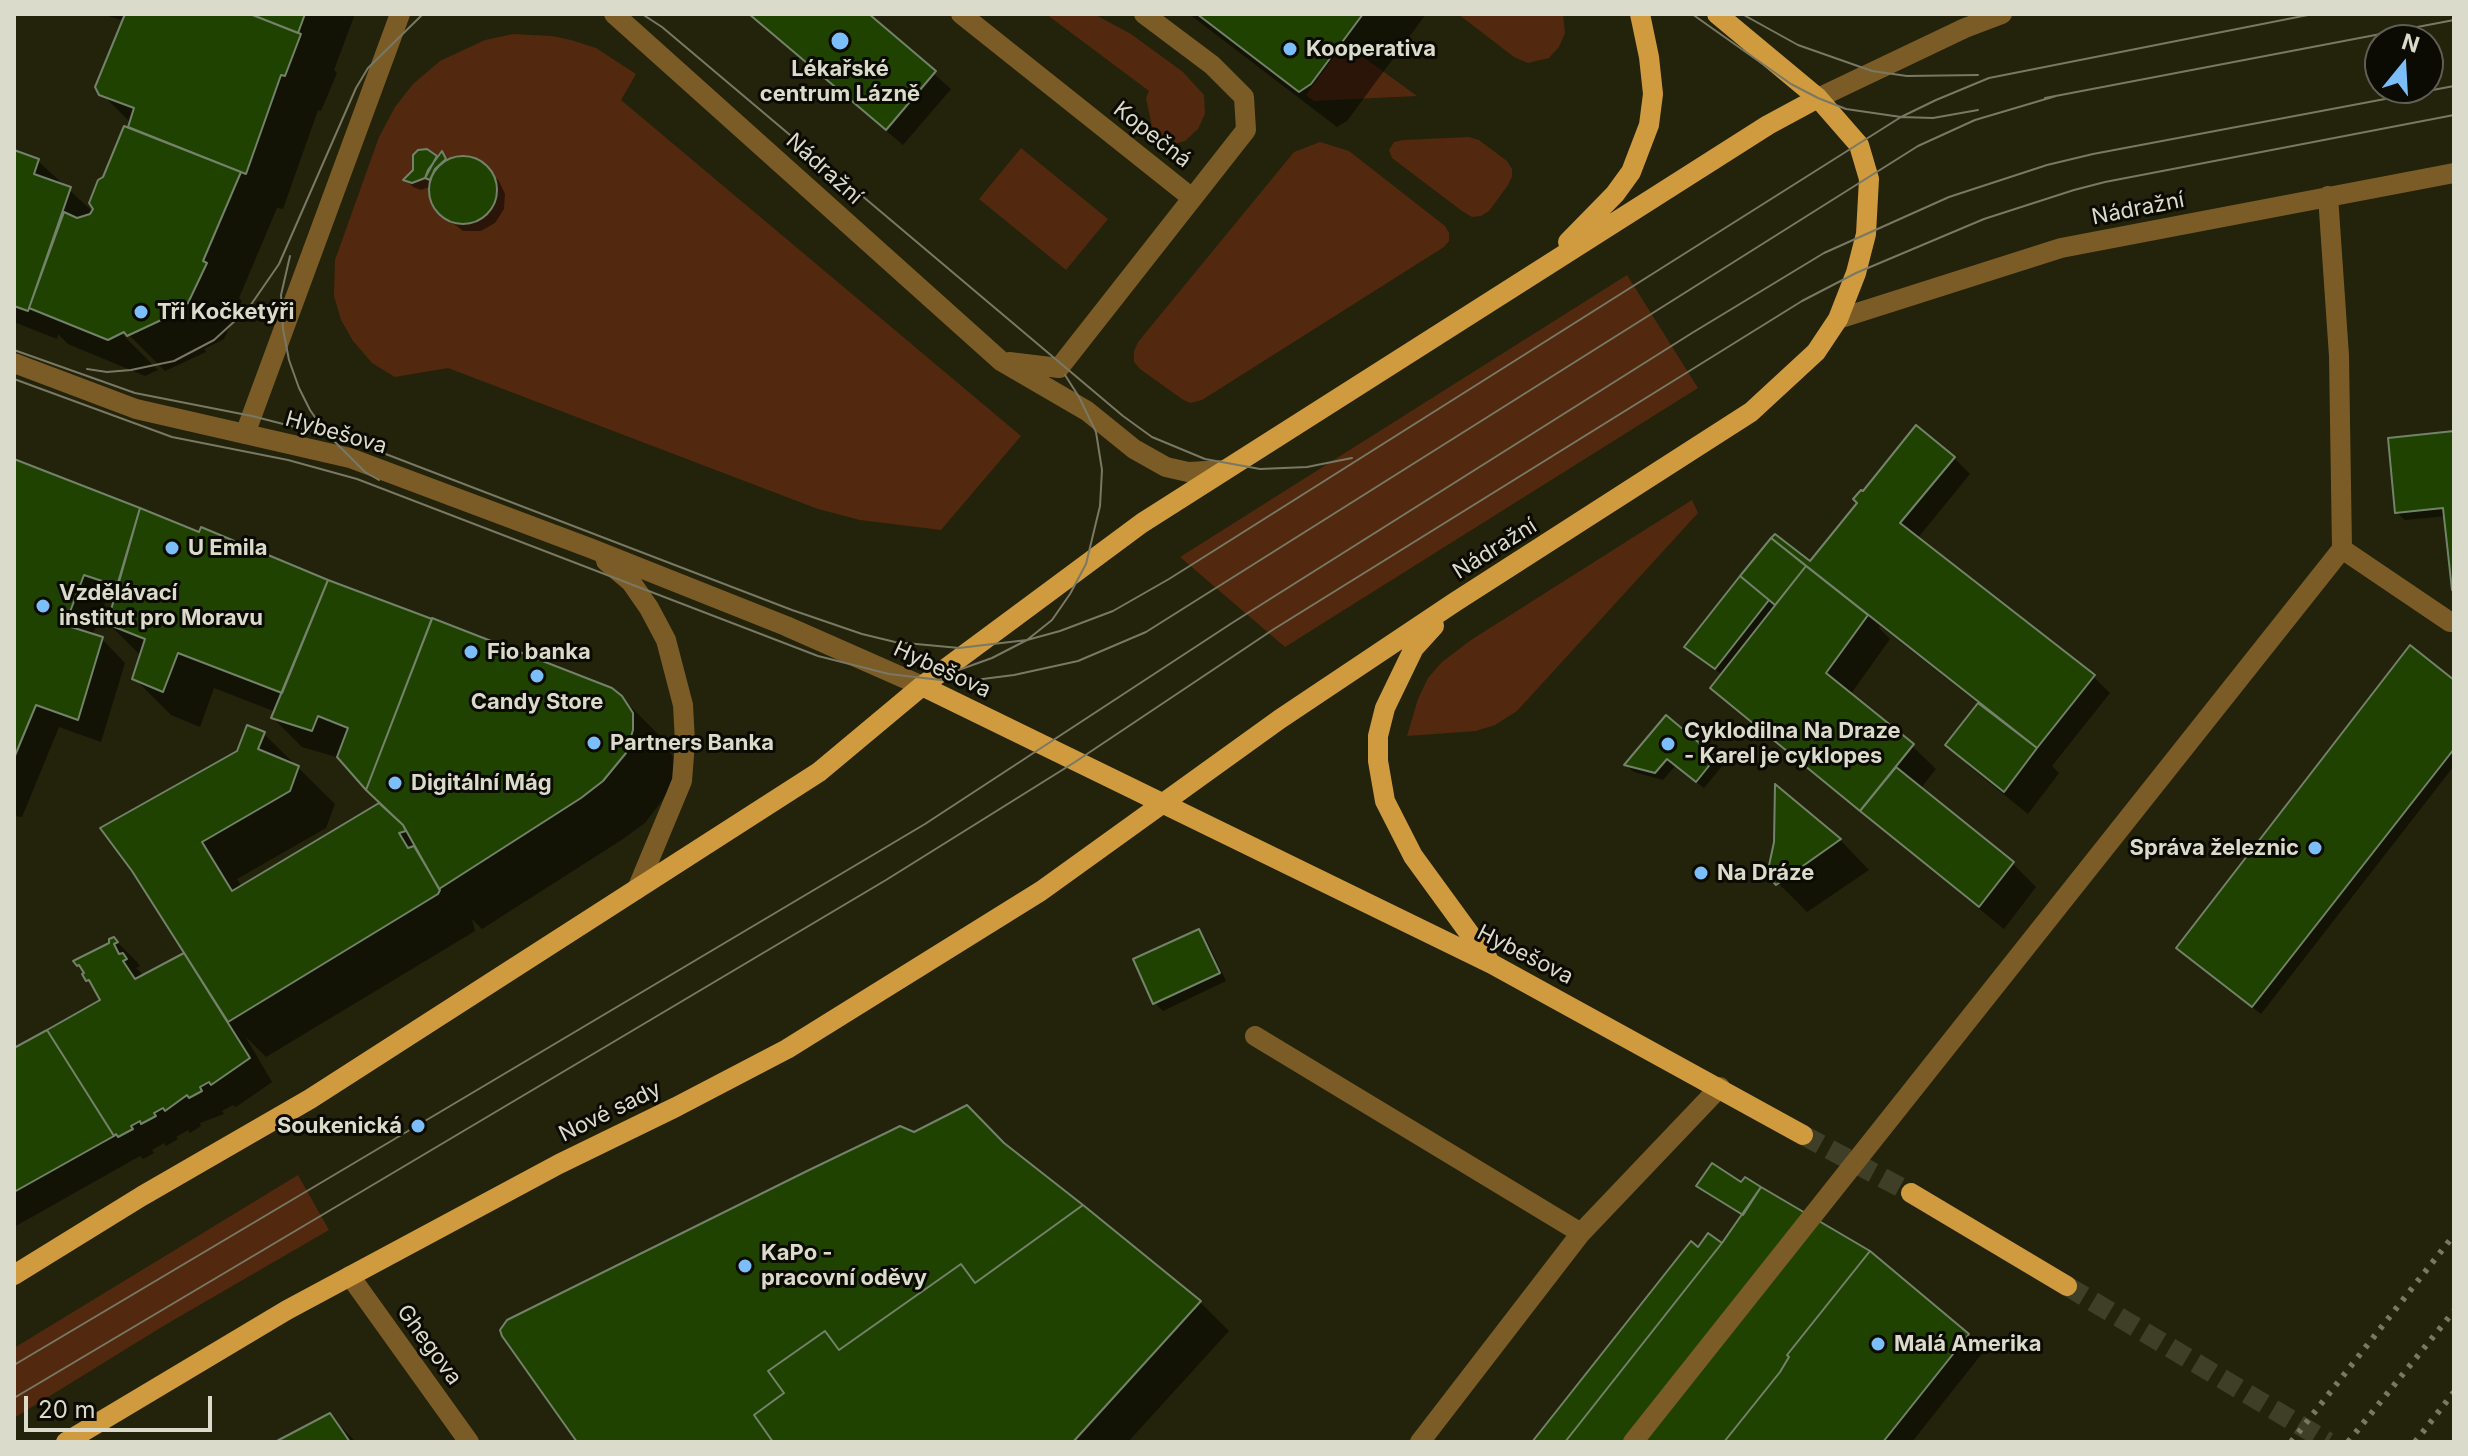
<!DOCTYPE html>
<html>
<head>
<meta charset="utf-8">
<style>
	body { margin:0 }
	#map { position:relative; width:2468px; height:1456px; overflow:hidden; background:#23220a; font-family:Inter,sans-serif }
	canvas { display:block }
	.frame { position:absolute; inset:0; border:16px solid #dbdbcc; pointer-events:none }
	.north { position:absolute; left:2364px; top:24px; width:80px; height:80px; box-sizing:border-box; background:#0b0b03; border:2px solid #5e5e53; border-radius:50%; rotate:18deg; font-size:22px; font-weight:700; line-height:32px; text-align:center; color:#dbdbcc }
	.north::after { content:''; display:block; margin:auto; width:28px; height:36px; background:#7cbef9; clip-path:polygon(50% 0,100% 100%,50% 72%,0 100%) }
	.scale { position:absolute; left:24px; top:1396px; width:188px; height:36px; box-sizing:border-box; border:4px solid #dbdbcc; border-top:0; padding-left:10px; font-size:24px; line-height:28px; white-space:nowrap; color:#dbdbcc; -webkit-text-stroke:6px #0b0b03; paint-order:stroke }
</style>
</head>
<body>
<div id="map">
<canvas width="2468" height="1456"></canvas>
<div class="frame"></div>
<div class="north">N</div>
<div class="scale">20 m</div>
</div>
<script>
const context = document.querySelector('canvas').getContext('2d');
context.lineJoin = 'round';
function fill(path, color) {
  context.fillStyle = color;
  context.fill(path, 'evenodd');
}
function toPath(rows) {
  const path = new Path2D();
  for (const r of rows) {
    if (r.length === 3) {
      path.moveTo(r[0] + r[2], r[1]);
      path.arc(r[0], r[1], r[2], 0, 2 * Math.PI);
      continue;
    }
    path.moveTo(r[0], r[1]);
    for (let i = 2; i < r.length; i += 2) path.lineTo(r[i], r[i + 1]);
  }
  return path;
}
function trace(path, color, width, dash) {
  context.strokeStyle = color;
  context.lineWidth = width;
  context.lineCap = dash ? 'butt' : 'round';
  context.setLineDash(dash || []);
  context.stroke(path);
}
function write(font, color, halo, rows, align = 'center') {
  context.font = font + ' Inter,sans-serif';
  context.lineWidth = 6;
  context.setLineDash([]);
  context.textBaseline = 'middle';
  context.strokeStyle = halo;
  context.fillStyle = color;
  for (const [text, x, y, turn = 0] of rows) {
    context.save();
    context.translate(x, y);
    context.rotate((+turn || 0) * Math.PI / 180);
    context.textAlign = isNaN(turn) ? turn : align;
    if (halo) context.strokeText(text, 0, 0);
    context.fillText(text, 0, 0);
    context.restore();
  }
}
const green = toPath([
	[1046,14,1094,14,1131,34,1183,72,1204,95,1205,114,1198,129,1185,141,1170,145,1155,141,1146,98,1149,91],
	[1458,14,1563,14,1565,33,1559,47,1549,58,1528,63,1514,57],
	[513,34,552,36,571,40,596,48,636,74,621,100,1021,436,941,530,860,520,818,509,448,368,395,377,372,363,353,341,341,320,334,296,335,260,379,137,395,107,413,84,440,61,485,40],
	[1344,43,1417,96,1314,101,1306,95],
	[1469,137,1479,140,1507,161,1512,169,1512,177,1508,185,1489,211,1481,216,1472,217,1462,211,1392,158,1389,150,1394,142,1403,140],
	[1320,142,1349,151,1445,226,1449,233,1449,241,1444,247,1202,400,1190,403,1182,399,1140,369,1134,362,1134,351,1138,342,1294,152],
	[1021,148,1108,219,1066,270,979,199],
	[1627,275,1698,388,1285,647,1180,557],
	[1692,500,1698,513,1517,711,1495,725,1476,731,1407,736,1418,699,1428,678,1442,662,1471,640],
	[298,1175,329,1230,165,1325,14,1418,14,1348]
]);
const shadow = toPath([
	[102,14,355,14,334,70,337,73,321,111,318,110,283,209,277,208,239,298,242,301,224,339,204,349,206,352,165,371,118,324,115,327,158,370,145,376,68,344,58,334,57,339,14,322,14,152,38,161,93,212,105,178,131,123,101,93,124,21],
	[749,14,866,14,951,89,903,145],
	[1189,14,1426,14,1347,121,1337,127],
	[426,152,437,158,442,154,449,161,459,158,481,163,499,181,505,194,504,209,495,223,481,231,463,231,440,213,432,202,432,186,421,190,413,187,406,180,415,171],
	[2454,433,2454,589,2446,516,2405,520,2397,513],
	[1954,458,1970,474,1917,539,2094,677,2110,693,2052,766,2059,773,2028,814,1971,768,1948,745,1979,704,1880,626,1879,628,1890,639,1850,695,1912,746,1936,769,1920,789,2013,864,2036,887,2004,929,1736,711,1712,688,1723,675,1694,654,1780,544,1810,563],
	[14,461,621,697,663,739,673,757,674,772,667,794,645,823,623,839,482,929,472,919,475,931,266,1057,245,1036,272,1082,236,1107,233,1105,222,1111,224,1114,200,1123,201,1126,190,1133,188,1130,176,1137,178,1139,166,1146,164,1143,152,1150,154,1153,143,1159,140,1156,14,1227,14,1050,103,1001,88,980,87,974,78,965,111,944,114,939,137,962,140,966,136,968,144,976,187,954,134,870,239,753,264,734,335,804,326,828,237,879,242,887,382,803,340,758,302,747,273,718,276,712,214,688,200,727,171,715,134,678,141,656,109,624,116,600,107,598,92,636,102,639,125,663,101,742,59,727,22,817,14,816],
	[2454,683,2454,766,2261,1014,2187,955],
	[1666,718,1722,766,1704,788,1675,766,1663,780,1634,772,1626,765],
	[1776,787,1841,841,1869,870,1807,912,1769,874,1776,843],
	[1198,931,1206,939,1226,981,1163,1011,1155,1003],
	[913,1134,1004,1145,1200,1302,1229,1331,1128,1442,579,1442],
	[1699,1186,1968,1335,1984,1351,1912,1442,1535,1442,1699,1249,1722,1246,1743,1216],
	[329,1415,356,1442,279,1442]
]);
const building = toPath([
	[125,14,250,14,301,34,285,76,281,75,246,174,128,127,134,108,99,95,95,87,125,14],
	[250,14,305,14,298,33,250,14],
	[749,14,869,14,936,71,886,130,749,14],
	[1197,14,1363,14,1311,84,1299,92,1197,14],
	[124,126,241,172,203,261,207,263,188,303,169,312,172,315,127,336,124,332,108,340,29,308,64,212,77,218,90,214,93,209,89,203,98,180,103,177,124,126],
	[427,149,437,156,425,178,412,183,403,180,413,170,413,155,418,150,427,149],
	[14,150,39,159,34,174,71,187,28,311,14,306,14,150],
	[442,151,446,159,435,169,430,180,425,178,428,170,442,151],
	[463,190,34],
	[1916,425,1955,457,1900,523,2095,675,2037,748,1771,538,1775,534,1810,561,1857,503,1853,499,1861,490,1863,491,1916,425],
	[2454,431,2454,590,2452,590,2443,508,2395,513,2388,438,2454,431],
	[14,459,140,508,117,586,84,575,65,625,103,637,78,720,36,705,14,758,14,459],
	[140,508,199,532,201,527,328,580,282,693,178,653,163,692,132,679,145,639,107,624,140,508],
	[1771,538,1806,566,1775,605,1740,576,1771,538],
	[1806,566,1868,615,1826,673,1914,744,1860,811,1710,688,1806,566],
	[1740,576,1769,600,1715,669,1684,647,1740,576],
	[328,580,432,619,366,790,337,757,348,728,318,716,312,731,271,718,328,580],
	[432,618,612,688,622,696,633,713,633,730,626,753,603,781,581,798,439,889,403,825,366,790,432,618],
	[2410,645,2454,680,2454,749,2252,1007,2176,948,2410,645],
	[1978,703,2037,748,2004,792,1945,745,1978,703],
	[1666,715,1716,757,1696,782,1667,759,1655,773,1624,765,1666,715],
	[247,725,265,732,258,749,299,766,290,791,202,842,232,891,379,803,403,825,406,831,399,833,408,848,414,846,440,890,438,894,228,1022,132,871,100,828,237,751,247,725],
	[1896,767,2014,862,1979,907,1860,811,1896,767],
	[1775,784,1841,839,1776,885,1767,875,1774,842,1775,784],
	[1199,929,1220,973,1153,1004,1133,959,1199,929],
	[114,937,118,942,114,944,119,954,123,953,127,959,123,961,135,979,184,953,250,1058,211,1085,209,1082,200,1087,202,1091,189,1098,187,1095,165,1111,163,1108,154,1113,156,1116,141,1124,140,1121,131,1126,133,1129,118,1137,116,1134,114,1136,47,1030,100,1000,89,980,86,981,82,974,84,973,79,965,77,966,73,961,109,943,109,939,114,937],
	[47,1030,114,1136,14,1192,14,1048,47,1030],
	[967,1105,1004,1143,1083,1205,975,1283,961,1264,839,1350,825,1331,768,1371,784,1393,754,1415,773,1442,577,1442,502,1336,500,1330,507,1320,805,1172,890,1131,900,1126,914,1132,967,1105],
	[1712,1163,1741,1182,1745,1177,1761,1187,1743,1215,1696,1186,1712,1163],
	[1761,1187,1870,1251,1787,1355,1789,1357,1780,1372,1724,1442,1565,1442,1722,1243,1761,1187],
	[1083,1205,1201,1301,1073,1442,773,1442,754,1415,784,1393,768,1371,825,1331,839,1350,961,1264,975,1283,1083,1205],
	[1708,1233,1722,1243,1565,1442,1532,1442,1691,1241,1698,1247,1708,1233],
	[1870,1251,1969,1334,1883,1442,1724,1442,1780,1372,1789,1357,1787,1355,1870,1251],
	[330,1413,350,1442,275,1442,330,1413]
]);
const majorTunnel = toPath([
	[1803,1135,1911,1193],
	[2067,1286,2328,1442]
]);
const minor = toPath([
	[614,14,1001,361,1087,411,1134,449,1166,467,1188,472,1225,470],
	[961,14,1192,198],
	[1818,98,1965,28,2002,14],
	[1838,319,2061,248,2454,173],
	[1009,362,1059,368,1246,130,1244,97,1212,65,1144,14],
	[14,363,136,409,350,458,590,548,786,626,922,686],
	[245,434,400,14],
	[2342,549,2450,622,2454,622],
	[606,561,631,582,649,608,666,640,683,705,685,742,682,781,637,889],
	[1255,1036,1581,1233],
	[350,1276,469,1442],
	[1420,1442,1581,1233,1720,1087],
	[1633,1442,2342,549,2339,356,2328,196]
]);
const major = toPath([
	[1568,242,1615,194,1631,172,1649,125,1653,94,1649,57,1640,14],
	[1434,626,1414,648,1385,708,1378,736,1378,761,1385,801,1413,856,1488,959],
	[922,686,1492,964,1803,1135],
	[1911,1193,2067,1286],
	[14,1275,142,1196,310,1099,819,772,922,686,1142,523,1768,125,1818,98],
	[66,1442,287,1310,559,1164,676,1107,787,1049,1041,891,1280,719,1455,602,1751,412,1816,352,1838,319,1856,273,1866,234,1869,179,1859,145,1818,98,1717,14]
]);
const tram = toPath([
	[642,14,662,27,1123,416,1152,437,1205,459,1260,469,1307,467,1352,458],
	[1692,14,1791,84,1818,98,1846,109,1901,117,1933,118,1978,110],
	[1742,14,1798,45,1872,71,1907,76,1978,75],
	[2045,98,2454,20],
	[290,256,281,295,283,329,289,360,299,388,310,410,326,433,365,472,379,480],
	[14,350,135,393,252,416,357,443,792,610,862,634,895,642,959,648,1027,640,1060,631,1113,611,1169,579,1901,117,1936,100,1989,78,2313,14],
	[87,369,107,372,131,370,174,361,214,340,248,309,279,264,356,88,368,68,423,14],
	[14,379,172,437,288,460,357,479,818,656,889,674,932,679,959,682,1014,675,1078,661,1146,632,1918,146,1975,120,2056,96],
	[939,672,953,672,992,658,1027,640,1052,620,1070,594,1086,564,1100,506,1102,470,1096,432,1079,397,1065,375],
	[14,1365,925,824,1232,623,1692,333,1824,253,1949,197,2047,165,2093,154,2454,86],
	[14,1398,886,880,1075,762,1274,629,1802,301,1856,273,1984,219,2074,190,2105,182,2454,115]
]);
const rail = toPath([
	[2291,1442,2454,1235],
	[2348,1442,2454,1311],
	[2415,1442,2454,1392]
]);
const markers = [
	[840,41,10,"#7cbef9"],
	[1290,49,8,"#7cbef9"],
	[141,312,8,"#7cbef9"],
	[172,548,8,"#7cbef9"],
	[43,606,8,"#7cbef9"],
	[471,652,8,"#7cbef9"],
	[537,676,8,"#7cbef9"],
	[594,743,8,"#7cbef9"],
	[1668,744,8,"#7cbef9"],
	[395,783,8,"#7cbef9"],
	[2315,848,8,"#7cbef9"],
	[1701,873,8,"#7cbef9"],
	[418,1126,8,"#7cbef9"],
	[745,1266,8,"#7cbef9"],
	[1878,1344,8,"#7cbef9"]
];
const poiNames = [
	["Kooperativa",1306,49],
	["Lékařské",840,69,"center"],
	["centrum Lázně",840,94,"center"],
	["Tři Kočketýři",157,312],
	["U Emila",188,548],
	["Vzdělávací",59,593],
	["institut pro Moravu",59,618],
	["Fio banka",487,652],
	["Candy Store",537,702,"center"],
	["Cyklodilna Na Draze",1684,731],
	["- Karel je cyklopes",1684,756],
	["Partners Banka",610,743],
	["Digitální Mág",411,783],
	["Správa železnic",2299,848,"right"],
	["Na Dráze",1717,873],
	["Soukenická",402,1126,"right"],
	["KaPo -",761,1253],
	["pracovní oděvy",761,1278],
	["Malá Amerika",1894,1344]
];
const streetNames = [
	["Kopečná",1152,135,38],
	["Nádražní",824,169,42],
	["Nádražní",2138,209,-11],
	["Hybešova",336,433,16],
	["Nádražní",1495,549,-32],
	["Hybešova",942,670,25],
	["Hybešova",1525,955,27],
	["Nové sady",610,1112,-26],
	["Ghegova",429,1345,54]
];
fill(green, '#52290f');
fill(shadow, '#0007');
fill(building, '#204200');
trace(building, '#73826b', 2);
trace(majorTunnel, '#3f3e27', 20, [20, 10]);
trace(minor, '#7c5c26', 20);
trace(major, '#cf9b3e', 20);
trace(tram, '#787864', 2);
trace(rail, '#787864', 6, [4, 8]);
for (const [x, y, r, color] of markers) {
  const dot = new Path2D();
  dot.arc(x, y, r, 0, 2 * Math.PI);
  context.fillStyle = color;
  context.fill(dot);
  trace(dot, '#0b0b03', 3);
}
write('bold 22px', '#dbdbcc', '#0b0b03', poiNames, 'left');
write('22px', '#dbdbcc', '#0b0b03', streetNames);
</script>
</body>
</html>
